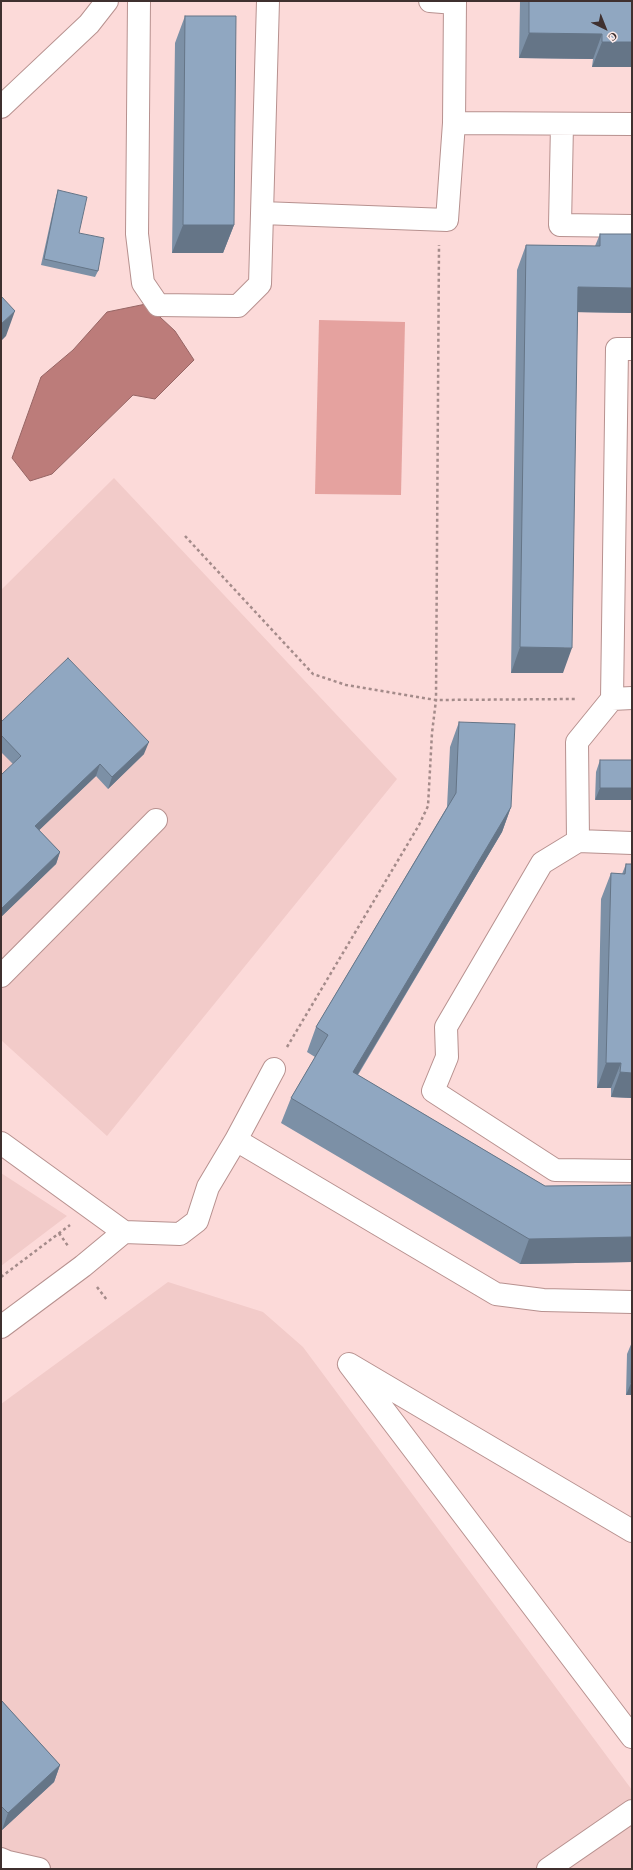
<!DOCTYPE html>
<html>
<head>
<meta charset="utf-8">
<style>
	body { margin:0 }
	#map { position:relative; width:633px; height:1870px; overflow:hidden; background:#fcdad9; font-family:"Libre Baskerville",serif }
	canvas { display:block }
	.frame { position:absolute; inset:0; border:2px solid #3f302f; pointer-events:none }
	.north { position:absolute; left:585px; top:8px; width:40px; height:40px; -webkit-text-stroke:3px #fdeceb; paint-order:stroke; rotate:137deg; font-size:11px; font-weight:700; line-height:16px; text-align:center; color:#3f302f }
	.north::after { content:''; display:block; margin:auto; width:14px; height:18px; background:#3f302f; clip-path:polygon(50% 0,100% 100%,50% 72%,0 100%) }
</style>
</head>
<body>
<div id="map">
<canvas width="633" height="1870"></canvas>
<div class="frame"></div>
<div class="north">С</div>
</div>
<script>
const context = document.querySelector('canvas').getContext('2d');
context.lineJoin = 'round';
function fill(path, color) {
  context.fillStyle = color;
  context.fill(path, 'evenodd');
}
function toPath(rows) {
  const path = new Path2D();
  for (const r of rows) {
    path.moveTo(r[0], r[1]);
    for (let i = 2; i < r.length; i += 2) path.lineTo(r[i], r[i + 1]);
  }
  return path;
}
function trace(path, color, width, dash) {
  context.strokeStyle = color;
  context.lineWidth = width;
  context.lineCap = dash ? 'butt' : 'round';
  context.setLineDash(dash || []);
  context.stroke(path);
}
const built = toPath([
	[114,478,397,779,107,1136,1,1040,1,590],
	[1,1173,67,1216,1,1266],
	[168,1282,263,1312,303,1347,632,1790,632,1868,1,1869,1,1404]
]);
const green = toPath([
	[319,320,405,322,401,495,315,494]
]);
const water = toPath([
	[146,304,175,331,194,360,155,399,133,395,52,474,30,481,12,458,41,377,73,350,107,312,146,304]
]);
const path = toPath([
	[185,536,313,674,346,685,436,700,577,699],
	[287,1047,419,825,428,806,432,733,436,700,439,245],
	[59,1233,68,1246],
	[1,1277,70,1225],
	[97,1287,107,1300]
]);
const minor = toPath([
	[139,1,137,234,143,283,158,305,238,306,260,284,268,1],
	[430,1,455,3],
	[1,107,89,24,107,1],
	[454,123,632,124],
	[562,124,560,225,632,226],
	[262,213,447,220,454,123,455,1],
	[612,699,632,698],
	[578,841,577,742,612,699,617,349,632,349],
	[632,843,578,841,542,863,446,1027,447,1057,433,1091,555,1170,632,1171],
	[1,976,156,820],
	[274,1069,236,1140,496,1294,543,1300,632,1302],
	[1,1143,124,1232,180,1234,197,1221,208,1187,236,1140],
	[1,1327,83,1266,124,1232],
	[632,1531,349,1364,632,1737],
	[1,1859,8,1862,39,1869],
	[548,1869,632,1811]
]);
const wall = toPath([
	[520,1,632,1,632,67,592,67,593,59,519,58],
	[185,16,234,225,223,253,172,253,175,43],
	[58,190,98,271,95,277,41,265,56,197],
	[600,234,632,234,632,313,578,312,563,673,511,673,517,270,526,245,595,246],
	[1,722,144,754,108,789,96,776,39,830,60,852,56,864,1,917,13,764,1,752],
	[459,722,511,807,502,832,358,1075,545,1186,632,1185,632,1262,520,1264,281,1123,291,1098,315,1057,307,1052,316,1027,447,807,450,747],
	[600,760,632,760,595,800,596,772],
	[626,864,632,864,632,1098,611,1097,611,1088,597,1088,601,899,611,873,622,874],
	[632,1342,632,1395,626,1395,627,1354],
	[1,1700,60,1765,54,1782,2,1830,1,1829]
]);
const shadedWall = toPath([
	[529,33,602,34,593,59,519,58],
	[602,42,632,42,632,67,592,67],
	[183,225,234,225,223,253,172,253],
	[578,287,632,288,632,313,569,312],
	[15,311,6,336,1,341,1,324],
	[520,647,572,648,563,673,511,673],
	[149,742,144,754,108,789,112,777],
	[100,764,96,776,31,838,35,826],
	[600,788,632,788,632,800,595,800],
	[511,807,502,832,344,1097,353,1072],
	[60,852,56,864,1,917,1,909],
	[606,1063,621,1063,611,1088,597,1088],
	[620,1072,632,1073,632,1098,611,1097],
	[632,1237,632,1262,520,1264,529,1239],
	[631,1383,632,1383,632,1395,626,1395],
	[60,1765,54,1782,2,1830,8,1813]
]);
const building = toPath([
	[529,1,632,1,632,42,602,42,602,34,529,33,529,1],
	[185,16,236,16,234,225,183,225,185,16],
	[58,190,87,197,79,233,104,238,98,271,44,259,58,190],
	[600,234,632,234,632,288,578,287,572,648,520,647,526,245,600,246,600,234],
	[1,296,15,311,1,324,1,296],
	[68,658,149,742,112,777,100,764,35,826,60,852,1,909,1,775,21,756,1,735,1,722,68,658],
	[459,722,515,724,511,807,353,1072,545,1186,632,1185,632,1237,529,1239,291,1098,328,1035,316,1027,456,793,459,722],
	[600,760,632,760,632,788,600,788,600,760],
	[626,864,632,864,632,1073,620,1072,621,1063,606,1063,611,873,625,874,626,864],
	[632,1342,632,1383,631,1383,632,1342],
	[1,1700,60,1765,8,1813,1,1806,1,1700]
]);
fill(built, '#f2cbc9');
fill(green, '#e5a29f');
fill(water, '#bc7c7a');
trace(water, '#966564', 1);
trace(minor, '#b7918f', 24);
trace(path, '#a48b8a', 2.5, [3, 3]);
trace(minor, '#fff', 22);
fill(wall, '#7c90a6');
fill(shadedWall, '#657587');
fill(building, '#90a7c1');
trace(building, '#657587', 1);
</script>
</body>
</html>
